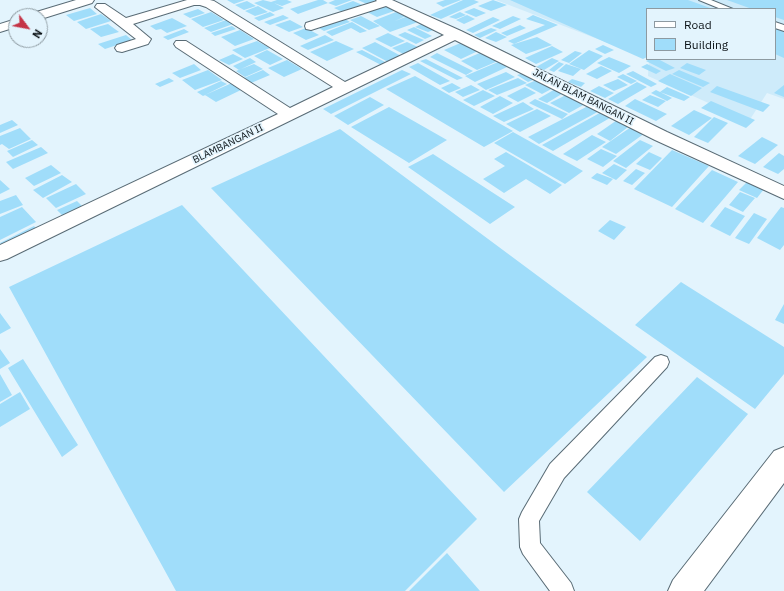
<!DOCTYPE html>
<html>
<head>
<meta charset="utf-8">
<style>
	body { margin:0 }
	#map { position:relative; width:784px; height:591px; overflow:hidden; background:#e3f4fd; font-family:"IBM Plex Sans",sans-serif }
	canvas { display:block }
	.legend { position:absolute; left:646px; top:8px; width:130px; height:52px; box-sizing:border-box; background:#e3f4fd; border:1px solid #8d9aa1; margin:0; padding:5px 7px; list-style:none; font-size:12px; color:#0c1317 }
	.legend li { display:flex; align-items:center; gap:8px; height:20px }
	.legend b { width:20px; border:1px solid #8d9aa1 }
	.north { position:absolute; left:8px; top:8px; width:40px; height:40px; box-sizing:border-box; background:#e3f4fd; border:1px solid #8d9aa1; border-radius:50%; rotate:122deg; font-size:11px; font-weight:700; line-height:16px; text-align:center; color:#0c1317 }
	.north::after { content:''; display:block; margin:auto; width:14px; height:18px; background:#c43447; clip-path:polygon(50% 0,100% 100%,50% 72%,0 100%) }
</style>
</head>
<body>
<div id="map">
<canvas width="784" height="591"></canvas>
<ul class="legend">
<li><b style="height:5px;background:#fff"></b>Road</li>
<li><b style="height:11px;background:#a0ddfa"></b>Building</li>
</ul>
<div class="north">N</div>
</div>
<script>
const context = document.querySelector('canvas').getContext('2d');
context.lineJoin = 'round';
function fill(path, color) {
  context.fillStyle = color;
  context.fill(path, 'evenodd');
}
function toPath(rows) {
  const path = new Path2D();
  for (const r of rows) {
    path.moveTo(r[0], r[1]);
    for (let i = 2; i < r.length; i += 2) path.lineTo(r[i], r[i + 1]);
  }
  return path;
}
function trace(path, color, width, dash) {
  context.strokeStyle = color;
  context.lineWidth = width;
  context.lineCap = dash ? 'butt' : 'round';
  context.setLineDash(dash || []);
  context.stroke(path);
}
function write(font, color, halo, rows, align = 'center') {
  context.font = font + ' "IBM Plex Sans",sans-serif';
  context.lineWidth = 3.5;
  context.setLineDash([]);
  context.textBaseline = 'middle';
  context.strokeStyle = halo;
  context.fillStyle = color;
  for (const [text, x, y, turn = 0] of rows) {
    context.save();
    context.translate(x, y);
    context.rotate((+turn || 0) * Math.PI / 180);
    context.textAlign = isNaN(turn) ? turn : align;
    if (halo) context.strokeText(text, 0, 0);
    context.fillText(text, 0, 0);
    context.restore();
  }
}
const built = toPath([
	[496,0,784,0,784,99,767,93,749,121,648,76,649,59,775,59,775,9,647,9,647,58]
]);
const building = toPath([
	[227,0,245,0,234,4],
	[263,0,271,2,277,0,287,0,292,2,282,6,274,3,284,8,273,12,254,3],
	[318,0,323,0,328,3,298,14,290,9],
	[335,0,352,0,336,6,328,3],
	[358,0,378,0,381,1,369,5],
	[445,0,461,0,443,7,436,3],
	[463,0,474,0,479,2,441,19,430,15],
	[493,0,507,5,491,11,478,6],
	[510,0,688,0,713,9,647,9,647,57,643,59],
	[727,0,784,0,784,20,775,17,775,9,752,9],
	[247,1,256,6,244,10,235,5],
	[353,1,365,6,345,13,334,8],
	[386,5,397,10,377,17,367,12],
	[258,6,268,12,255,16,245,11],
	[90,8,97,14,74,21,66,15],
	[474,8,486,13,476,17,464,12],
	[198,9,205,13,190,18,183,14],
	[211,12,224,20,203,27,191,19],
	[270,12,275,15,259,21,254,18],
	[396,12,406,16,395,21,408,16,418,22,390,32,373,21],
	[460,12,466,15,456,19,449,17],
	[101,14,111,21,86,29,77,22],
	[283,15,289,18,270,25,264,22],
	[467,15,475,19,464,24,456,20],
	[533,15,558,25,514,44,508,41,545,25,526,19],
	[361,16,380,26,369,30,350,20],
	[513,16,521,19,500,29,492,26],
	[493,17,500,20,473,33,466,30],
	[172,18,187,26,167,33,161,29,156,30,150,26],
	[345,19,350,22,324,31,319,28],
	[226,20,233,24,211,32,204,28],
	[290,20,303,27,289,32,275,25],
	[352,22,367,31,360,33,351,28,332,36,326,32],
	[425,22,439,28,428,32,415,27],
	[108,24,119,32,101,37,90,29],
	[520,25,526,28,507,36,501,33],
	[232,26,236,29,215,36,211,33],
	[775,26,784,30,784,58,775,54],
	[414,27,432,36,425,39,407,30],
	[306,28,319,35,306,40,293,33],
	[491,28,497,30,480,38,474,35],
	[184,29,189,32,168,40,163,37],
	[240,30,254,39,235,46,221,37],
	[405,32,424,40,416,44,398,35],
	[496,32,507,37,496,42,485,38],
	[388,33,405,41,391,47,375,39],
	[126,35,132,40,105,49,98,44],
	[325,35,334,40,308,50,300,46],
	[537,37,552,45,526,54,511,45],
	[257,41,270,48,245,58,232,50],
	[336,41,354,49,327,61,310,52],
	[375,42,403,57,390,63,362,48],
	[407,42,422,49,407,56,392,48],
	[463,42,480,50,461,59,444,50],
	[603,45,614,50,605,54,595,49],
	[552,46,563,52,536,64,525,58],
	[267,50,283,59,270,65,254,56],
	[362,50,389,64,383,66,356,52],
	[589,50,603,56,584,70,569,64],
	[575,51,582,53,569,63,561,60],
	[482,52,498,61,477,70,461,61],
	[437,53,473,71,466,75,430,57],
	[233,54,243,59,229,65,219,60],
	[609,57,631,66,619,73,597,63],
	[250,58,256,62,239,70,233,66],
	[552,58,559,61,544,70,536,67],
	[426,59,463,78,457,80,420,61],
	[650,59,658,59,675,68,666,71,646,61],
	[287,60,302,69,284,77,268,68],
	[498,62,507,67,475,82,465,76],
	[559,62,564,64,554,72,549,70],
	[418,63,450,81,440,85,409,67],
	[687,63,706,70,699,75,680,68],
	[194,64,201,70,180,78,172,73],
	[254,64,263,69,245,77,236,71],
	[566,64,581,69,573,76,558,71],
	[647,64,661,71,656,74,641,67],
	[601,66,612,71,597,79,586,74],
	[208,70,222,80,195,90,182,80],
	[263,70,270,75,251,83,244,78],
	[402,70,411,74,331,114,323,109],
	[679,70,710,83,703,87,672,74],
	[530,71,540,77,528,82,517,75],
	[633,71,657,84,651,87,626,74],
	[506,72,515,77,486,90,477,84],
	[623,74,637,81,631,84,617,77],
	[670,74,702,88,691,96,658,81],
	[415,76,513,131,484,147,386,89],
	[169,78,174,81,160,87,155,84],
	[518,78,527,83,497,95,488,90],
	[541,78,557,86,542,94,525,85],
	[572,79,585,83,581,87,568,82],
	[618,79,628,85,614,91,603,85],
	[221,81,227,84,203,96,197,92],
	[637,82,647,87,618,104,608,99],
	[232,83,243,89,216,102,205,95],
	[452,83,461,88,449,93,441,88],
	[471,85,480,90,463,97,455,92],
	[784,85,784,97,774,93],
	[599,86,614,93,605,98,590,91],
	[717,86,770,105,763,112,710,92],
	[525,87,536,93,518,102,507,96],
	[667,87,690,97,684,101,660,92],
	[557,88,565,92,547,103,538,99],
	[483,90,495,96,474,106,463,100],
	[656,90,672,98,667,101,651,93],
	[566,95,585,104,569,113,550,103],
	[650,95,666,101,658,107,642,100],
	[500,96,513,103,493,114,480,107],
	[370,97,384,105,348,125,334,116],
	[535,99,568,114,562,119,529,103],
	[635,99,667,114,656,121,625,106],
	[711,101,755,120,746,128,701,108],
	[523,102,534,109,504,122,493,116],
	[592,104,603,109,539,144,528,137],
	[389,107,447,140,409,163,351,127],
	[537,109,551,116,520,132,506,124],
	[605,110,615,115,553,151,542,145],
	[694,110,712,118,689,135,671,126],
	[714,117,728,123,708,143,694,137],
	[620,118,632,124,610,141,597,134],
	[12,120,18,125,0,133,0,125],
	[631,127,645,133,616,154,602,147],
	[20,128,31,139,9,149,2,144,0,145,0,136],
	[340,129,647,357,504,492,211,188],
	[513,132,583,171,565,184,494,143],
	[592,135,606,142,577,161,563,154],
	[762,137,778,145,755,164,738,156],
	[32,140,38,145,13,157,7,151],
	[640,140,653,146,626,168,613,161],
	[41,147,48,153,13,169,6,162],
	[601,149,617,156,603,167,587,159],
	[672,150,709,166,672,207,634,189],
	[506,152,562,185,550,194,526,179,504,193,483,179,505,166,494,159],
	[649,152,662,158,650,170,636,164],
	[779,153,784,156,784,169,778,174,763,167],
	[433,154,515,207,490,224,408,167],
	[614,164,627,170,616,180,602,173],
	[51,165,61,173,34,186,25,178],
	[636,169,645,173,632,185,623,181],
	[712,170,738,182,703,223,675,209],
	[597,173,613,179,607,185,591,178],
	[62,175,72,182,43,198,33,190],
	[0,180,10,189,0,194],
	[747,182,764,189,757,198,739,190],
	[76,184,86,194,56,208,46,198],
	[740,192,755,198,743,212,729,205],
	[16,195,23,205,0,214,0,201],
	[77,201,85,209,66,219,57,210],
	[182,205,477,519,405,591,176,591,9,287],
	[22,207,36,222,0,240,0,217],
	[725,207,745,216,730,236,710,226],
	[781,207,784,208,784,245,780,250,757,238],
	[754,213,767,219,749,244,735,238],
	[610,220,626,227,614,240,598,231],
	[34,226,39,232,5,249,0,243],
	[681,282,784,347,784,374,755,409,635,325],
	[784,304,784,324,775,320],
	[0,313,11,328,0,334],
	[0,349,10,363,0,369],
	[23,359,78,445,62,457,8,368],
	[0,374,12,395,0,402],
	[697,377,748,414,640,541,587,492],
	[20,392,30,409,0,427,0,404],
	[447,553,480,591,409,591]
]);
const lane = toPath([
	[699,0,711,0,733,9,721,9,699,0],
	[775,22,784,25,784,31,775,28,775,22],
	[661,355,667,357,669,362,667,367,564,478,539,521,540,543,571,583,574,591,550,591,523,554,520,547,519,519,522,512,550,464,655,357,661,355]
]);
const street = toPath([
	[76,0,94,0,92,3,41,19,40,19,40,16,31,16,33,13,76,0],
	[187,0,210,0,214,1,345,82,444,35,386,6,311,30,306,29,305,26,306,23,377,1,376,0,392,0,461,31,667,132,784,186,784,199,655,140,455,40,7,259,0,261,0,245,278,114,176,47,174,44,176,41,186,41,290,108,333,87,206,7,200,5,194,5,133,24,151,39,148,44,122,52,117,51,115,48,117,45,136,39,95,7,97,4,105,4,126,18,187,0],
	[16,19,16,27,0,32,0,24,16,19],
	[784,447,784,483,704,591,668,591,673,580,774,451,784,447]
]);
const farStreetnames = [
	["JALAN BLAM BANGAN II",583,97,27],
	["BLAMBANGAN II",228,144,-26]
];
fill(built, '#ceebfa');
fill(building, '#a0ddfa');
trace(lane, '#596b75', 2);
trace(street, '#596b75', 2);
fill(lane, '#fff');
fill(street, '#fff');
write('10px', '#0c1317', '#e3f4fd', farStreetnames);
</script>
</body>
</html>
